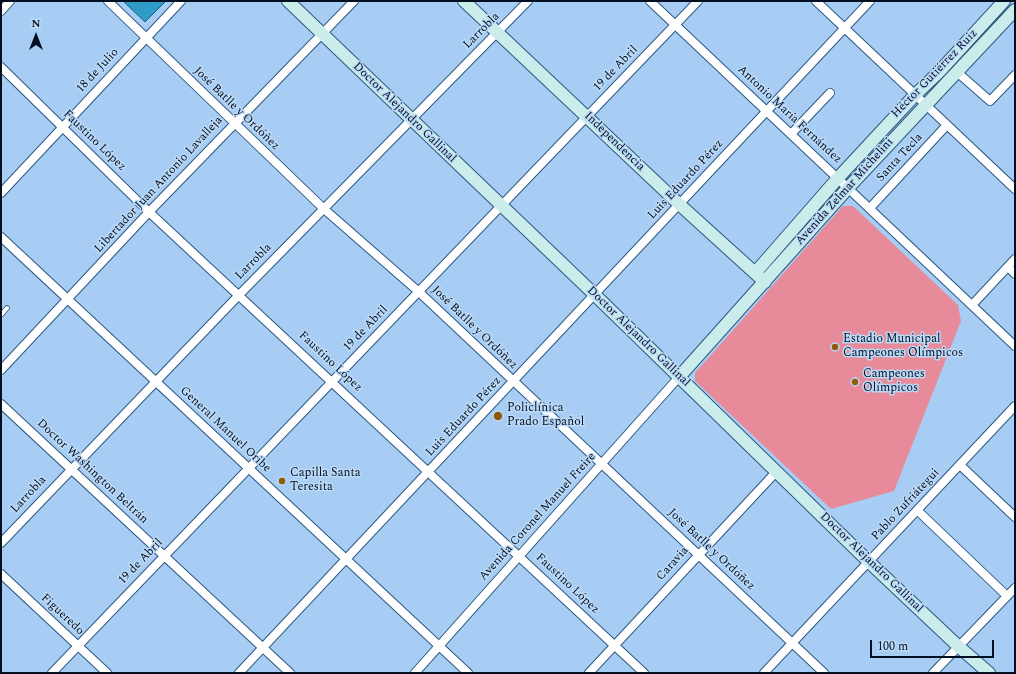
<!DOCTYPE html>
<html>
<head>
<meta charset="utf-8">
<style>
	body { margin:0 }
	#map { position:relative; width:1016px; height:674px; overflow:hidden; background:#a7cdf4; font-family:Spectral,serif }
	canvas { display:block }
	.frame { position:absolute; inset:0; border:2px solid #010f20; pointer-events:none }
	.north { position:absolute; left:16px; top:16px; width:40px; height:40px; -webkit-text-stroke:3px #bcd9f7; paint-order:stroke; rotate:0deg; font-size:11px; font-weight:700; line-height:16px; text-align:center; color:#010f20 }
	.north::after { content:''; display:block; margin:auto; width:14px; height:18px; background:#010f20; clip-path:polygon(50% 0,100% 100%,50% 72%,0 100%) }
	.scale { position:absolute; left:870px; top:640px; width:124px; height:18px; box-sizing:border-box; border:2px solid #010f20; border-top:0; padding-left:5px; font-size:12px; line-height:14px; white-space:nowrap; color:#010f20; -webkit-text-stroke:3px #bcd9f7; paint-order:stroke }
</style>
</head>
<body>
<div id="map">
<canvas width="1016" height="674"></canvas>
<div class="frame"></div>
<div class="north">N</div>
<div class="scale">100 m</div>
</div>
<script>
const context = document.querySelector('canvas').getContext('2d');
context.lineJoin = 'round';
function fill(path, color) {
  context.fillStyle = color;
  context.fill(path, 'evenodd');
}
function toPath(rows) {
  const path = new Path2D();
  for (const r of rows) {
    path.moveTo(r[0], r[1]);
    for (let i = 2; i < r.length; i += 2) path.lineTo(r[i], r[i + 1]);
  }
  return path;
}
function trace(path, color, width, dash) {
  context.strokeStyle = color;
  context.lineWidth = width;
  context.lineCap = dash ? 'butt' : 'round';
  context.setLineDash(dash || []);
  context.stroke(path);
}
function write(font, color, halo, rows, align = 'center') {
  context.font = font + ' Spectral,serif';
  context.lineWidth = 3;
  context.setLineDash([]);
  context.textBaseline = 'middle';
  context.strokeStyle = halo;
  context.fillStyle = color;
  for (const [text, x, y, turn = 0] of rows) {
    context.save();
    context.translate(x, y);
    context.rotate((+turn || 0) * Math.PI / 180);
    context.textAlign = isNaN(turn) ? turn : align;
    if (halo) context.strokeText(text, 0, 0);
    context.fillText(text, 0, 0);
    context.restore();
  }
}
const green = toPath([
	[843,206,853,206,958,305,961,321,894,491,831,509,695,381,695,373]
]);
const building = toPath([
	[123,1,166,1,145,22,123,1]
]);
const lane = toPath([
	[1,315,7,308]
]);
const street = toPath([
	[108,1,324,209,419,292,824,673],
	[650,1,1015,346],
	[816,1,1015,189],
	[1,11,10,1],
	[1,67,149,212,644,673],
	[957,72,990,101,1015,75],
	[791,134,830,93],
	[1,193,181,1],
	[870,208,947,125],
	[1,237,468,673],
	[1008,267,1015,274],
	[973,304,1015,259],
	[1,370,149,212,354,1],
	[1,404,290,673],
	[960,465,1015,517],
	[917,510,1007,596],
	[1,543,239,295,528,1],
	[1,574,107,673],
	[52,673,698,1],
	[239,673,870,1],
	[415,673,679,377],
	[589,673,776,472],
	[764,673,1015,406],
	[933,673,1015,588]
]);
const secondary = toPath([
	[288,1,595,295,869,562,958,646,989,673],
	[464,1,680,205,765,282],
	[755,273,838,178,916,94,939,72,1004,1],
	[679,377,848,188,1015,10]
]);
const markers = [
	[835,347,4,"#8f5b0b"],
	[855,382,4,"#8f5b0b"],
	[498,416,5,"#8f5b0b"],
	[282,481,4,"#8f5b0b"]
];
const streetNames = [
	["Larrobla",482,31,-45],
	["19 de Abril",616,69,-46],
	["18 de Julio",98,71,-47],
	["Héctor Gutiérrez Ruiz",935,74,-46],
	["José Batlle y Ordóñez",236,109,44],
	["Doctor Alejandro Gallinal",404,113,44],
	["Antonio María Fernández",789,115,43],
	["Faustino López",94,141,44],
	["Independencia",614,142,44],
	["Santa Tecla",900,158,-47],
	["Luis Eduardo Pérez",686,180,-47],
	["Libertador Juan Antonio Lavalleja",159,185,-47],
	["Avenida Zelmar Michelini",845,192,-48],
	["Larrobla",254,262,-45],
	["José Batlle y Ordóñez",474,328,44],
	["19 de Abril",366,329,-46],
	["Doctor Alejandro Gallinal",638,337,44],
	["Faustino López",330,362,43],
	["Luis Eduardo Pérez",464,417,-47],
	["General Manuel Oribe",225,430,43],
	["Doctor Washington Beltrán",92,472,43],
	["Larrobla",29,495,-47],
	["Pablo Zufriátegui",906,505,-47],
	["Avenida Coronel Manuel Freire",538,517,-48],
	["José Batlle y Ordóñez",711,550,43],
	["19 de Abril",141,562,-46],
	["Doctor Alejandro Gallinal",871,563,44],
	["Caravia",673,564,-48],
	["Faustino López",567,584,43],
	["Figueredo",62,615,43]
];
const poiNames = [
	["Estadio Municipal",843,340],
	["Campeones Olímpicos",843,354],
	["Campeones",863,375],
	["Olímpicos",863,389],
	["Policlínica",507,409],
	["Prado Español",507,423],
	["Capilla Santa",290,474],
	["Teresita",290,488]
];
fill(green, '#e78b9a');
fill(building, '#309bc6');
trace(building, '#196785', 1);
trace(lane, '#2b5782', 5.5);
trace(street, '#2b5782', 10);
trace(secondary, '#2b5782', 14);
trace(lane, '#fff', 4);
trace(street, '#fff', 8);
trace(secondary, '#caedeb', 12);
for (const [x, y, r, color] of markers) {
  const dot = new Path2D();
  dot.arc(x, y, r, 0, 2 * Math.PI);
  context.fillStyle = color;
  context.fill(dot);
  trace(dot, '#bcd9f7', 1.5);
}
write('12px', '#010f20', '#bcd9f7', streetNames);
write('12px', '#010f20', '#bcd9f7', poiNames, 'left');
</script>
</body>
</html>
